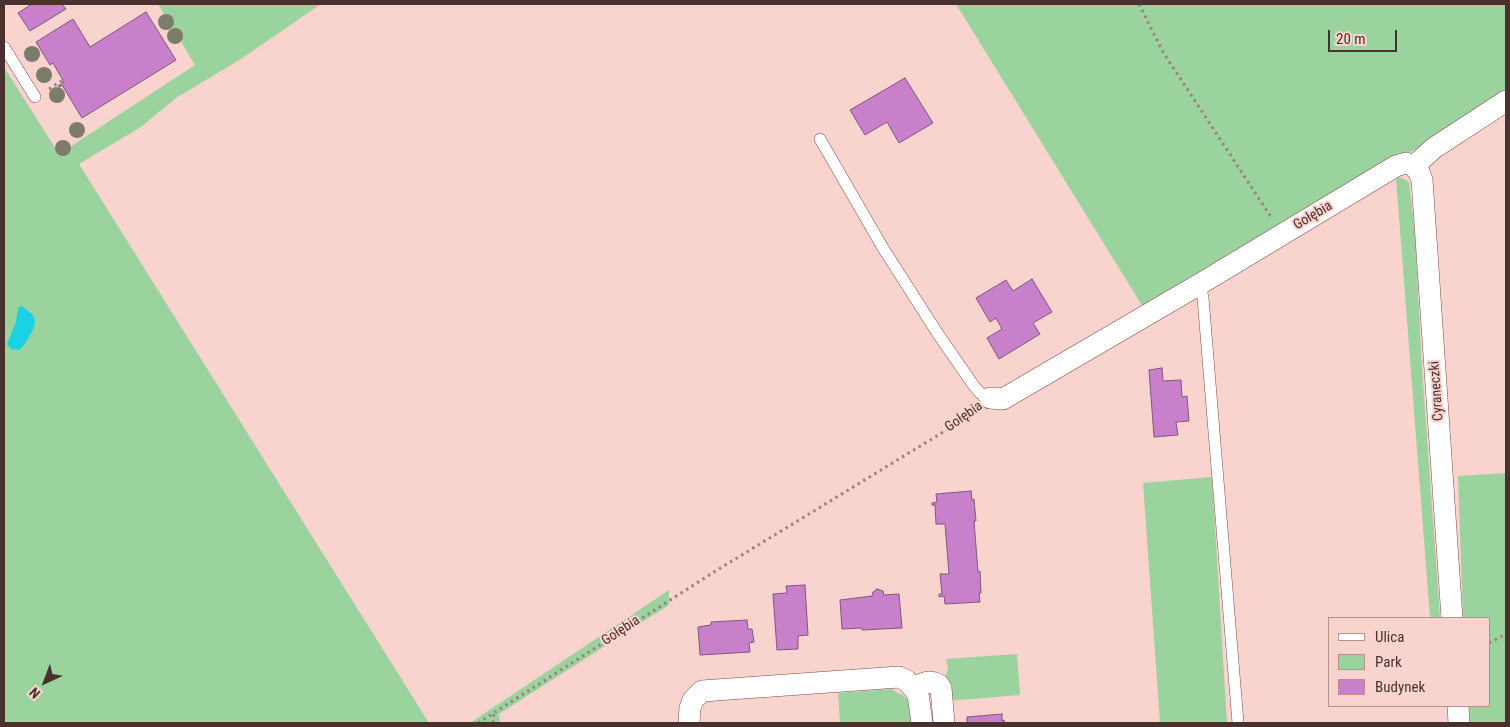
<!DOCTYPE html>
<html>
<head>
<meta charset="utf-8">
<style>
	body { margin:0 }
	#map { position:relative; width:1510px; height:727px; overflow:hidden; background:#f9d3ce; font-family:"Roboto Condensed",sans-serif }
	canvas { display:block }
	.frame { position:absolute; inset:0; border:5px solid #49312f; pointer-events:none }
	.legend { position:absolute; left:1328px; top:617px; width:162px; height:90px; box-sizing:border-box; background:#f9d3ce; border:1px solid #b3928e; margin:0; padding:6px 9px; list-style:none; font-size:15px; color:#49312f }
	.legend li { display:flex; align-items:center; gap:10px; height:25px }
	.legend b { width:25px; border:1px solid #b3928e }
	.north { position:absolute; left:20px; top:657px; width:50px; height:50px; -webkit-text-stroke:4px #f9d3ce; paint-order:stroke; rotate:223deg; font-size:14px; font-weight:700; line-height:20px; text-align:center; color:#49312f }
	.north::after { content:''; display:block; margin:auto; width:18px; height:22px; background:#49312f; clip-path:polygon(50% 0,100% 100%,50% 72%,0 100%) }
	.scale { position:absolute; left:1328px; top:30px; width:69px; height:22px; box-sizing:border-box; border:2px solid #49312f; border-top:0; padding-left:6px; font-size:15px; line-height:18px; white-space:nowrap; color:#49312f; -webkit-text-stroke:4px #f9d3ce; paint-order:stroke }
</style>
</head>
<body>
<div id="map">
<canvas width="1510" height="727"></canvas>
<div class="frame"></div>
<ul class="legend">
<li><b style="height:6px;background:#fff"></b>Ulica</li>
<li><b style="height:14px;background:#9bd39f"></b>Park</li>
<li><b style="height:14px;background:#c980ca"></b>Budynek</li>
</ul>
<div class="north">N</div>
<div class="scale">20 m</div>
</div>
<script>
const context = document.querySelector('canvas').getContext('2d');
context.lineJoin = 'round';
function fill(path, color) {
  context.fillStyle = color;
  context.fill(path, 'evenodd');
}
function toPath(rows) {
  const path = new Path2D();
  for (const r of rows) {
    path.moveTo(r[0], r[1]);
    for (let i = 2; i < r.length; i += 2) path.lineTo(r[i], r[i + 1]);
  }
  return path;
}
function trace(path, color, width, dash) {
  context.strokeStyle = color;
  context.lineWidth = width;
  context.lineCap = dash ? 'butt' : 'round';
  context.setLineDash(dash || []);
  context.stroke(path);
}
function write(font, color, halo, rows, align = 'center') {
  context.font = font + ' "Roboto Condensed",sans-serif';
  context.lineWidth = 4;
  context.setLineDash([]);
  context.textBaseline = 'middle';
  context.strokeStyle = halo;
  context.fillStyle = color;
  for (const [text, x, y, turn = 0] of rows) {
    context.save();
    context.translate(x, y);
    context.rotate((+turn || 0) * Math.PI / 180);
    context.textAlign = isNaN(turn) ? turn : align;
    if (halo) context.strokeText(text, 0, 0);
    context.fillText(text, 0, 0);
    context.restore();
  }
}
const green = toPath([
	[158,4,321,4,241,59,176,98,141,127,79,164,429,723,4,723,4,67,59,154,195,65],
	[956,4,1506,4,1506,95,1413,151,1403,154,1143,307],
	[1396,178,1403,178,1409,182,1415,233,1422,368,1440,618,1430,618],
	[1506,473,1506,723,1470,723,1469,706,1489,706,1489,618,1463,618,1458,476],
	[1212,477,1227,723,1160,723,1143,483],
	[669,590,669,605,499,714,500,723,470,723],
	[1017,654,1020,695,948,701,945,677,948,669,946,659],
	[891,689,904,696,915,708,917,723,840,723,838,693]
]);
const water = toPath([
	[22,306,32,314,35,320,34,328,25,344,19,350,11,349,7,344,16,322,18,308]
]);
const building = toPath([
	[32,4,62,4,66,9,30,31,18,13,32,4],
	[146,12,176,60,82,118,62,85,60,87,58,86,64,82,53,63,50,65,36,42,73,19,90,47,146,12],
	[905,78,933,123,899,143,887,122,865,135,850,110,905,78],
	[1032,279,1052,312,1033,323,1040,334,999,359,987,338,1002,329,996,318,990,322,976,298,1006,280,1013,291,1032,279],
	[1162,368,1163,381,1181,380,1182,397,1187,396,1189,421,1176,422,1178,435,1154,437,1149,370,1162,368],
	[971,491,972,500,974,499,976,521,974,521,978,572,980,571,981,593,979,593,980,602,945,604,944,596,939,597,939,594,942,594,940,574,949,574,945,524,936,524,935,505,932,505,932,503,937,502,936,494,971,491],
	[805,585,808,635,798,636,798,649,777,650,773,594,787,593,786,586,805,585],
	[877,589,883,591,884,595,899,594,902,628,862,630,862,628,842,629,840,600,872,596,873,592,877,589],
	[747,620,748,629,752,629,754,642,749,643,750,652,700,655,698,627,711,625,711,622,747,620],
	[1002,714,1002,721,1004,720,1005,723,967,723,967,717,1002,714]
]);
const path = toPath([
	[1139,4,1163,52,1271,217],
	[49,89,63,80],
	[1489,643,1506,634],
	[478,723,714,572,976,412],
	[493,723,494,713]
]);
const service = toPath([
	[4,47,35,97],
	[820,139,883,248,938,334,974,386,982,395,990,398],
	[1200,284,1203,298,1238,723]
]);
const minor = toPath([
	[1414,166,1434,148,1506,101],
	[990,398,1003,399,1200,284,1396,166,1406,163,1414,166,1419,172,1422,180,1452,618],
	[913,687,928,682,935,683,939,685,941,688,944,723],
	[1458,706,1459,723],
	[689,723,690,708,693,700,702,691,899,677,907,681,918,694,922,723]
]);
const trees = [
	[166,22],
	[175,36],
	[32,54],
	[44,75],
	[57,95],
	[77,130],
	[63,148]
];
const streetNames = [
	["Gołębia",1313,216,-31],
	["Cyraneczki",1437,391,-94],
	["Gołębia",964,417,-35],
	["Gołębia",621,631,-33]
];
fill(green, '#9bd39f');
fill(water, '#1bd2e5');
fill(building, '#c980ca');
trace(building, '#7d597d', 1);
trace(service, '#7f4b46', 12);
trace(minor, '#7f4b46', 22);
trace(path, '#9f807d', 3, [2.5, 4]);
trace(service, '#fff', 11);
trace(minor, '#fff', 21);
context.fillStyle = '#7b7d6a';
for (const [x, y] of trees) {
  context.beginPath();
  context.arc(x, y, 8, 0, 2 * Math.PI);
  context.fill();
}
write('14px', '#49312f', '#f9d3ce', streetNames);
</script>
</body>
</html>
